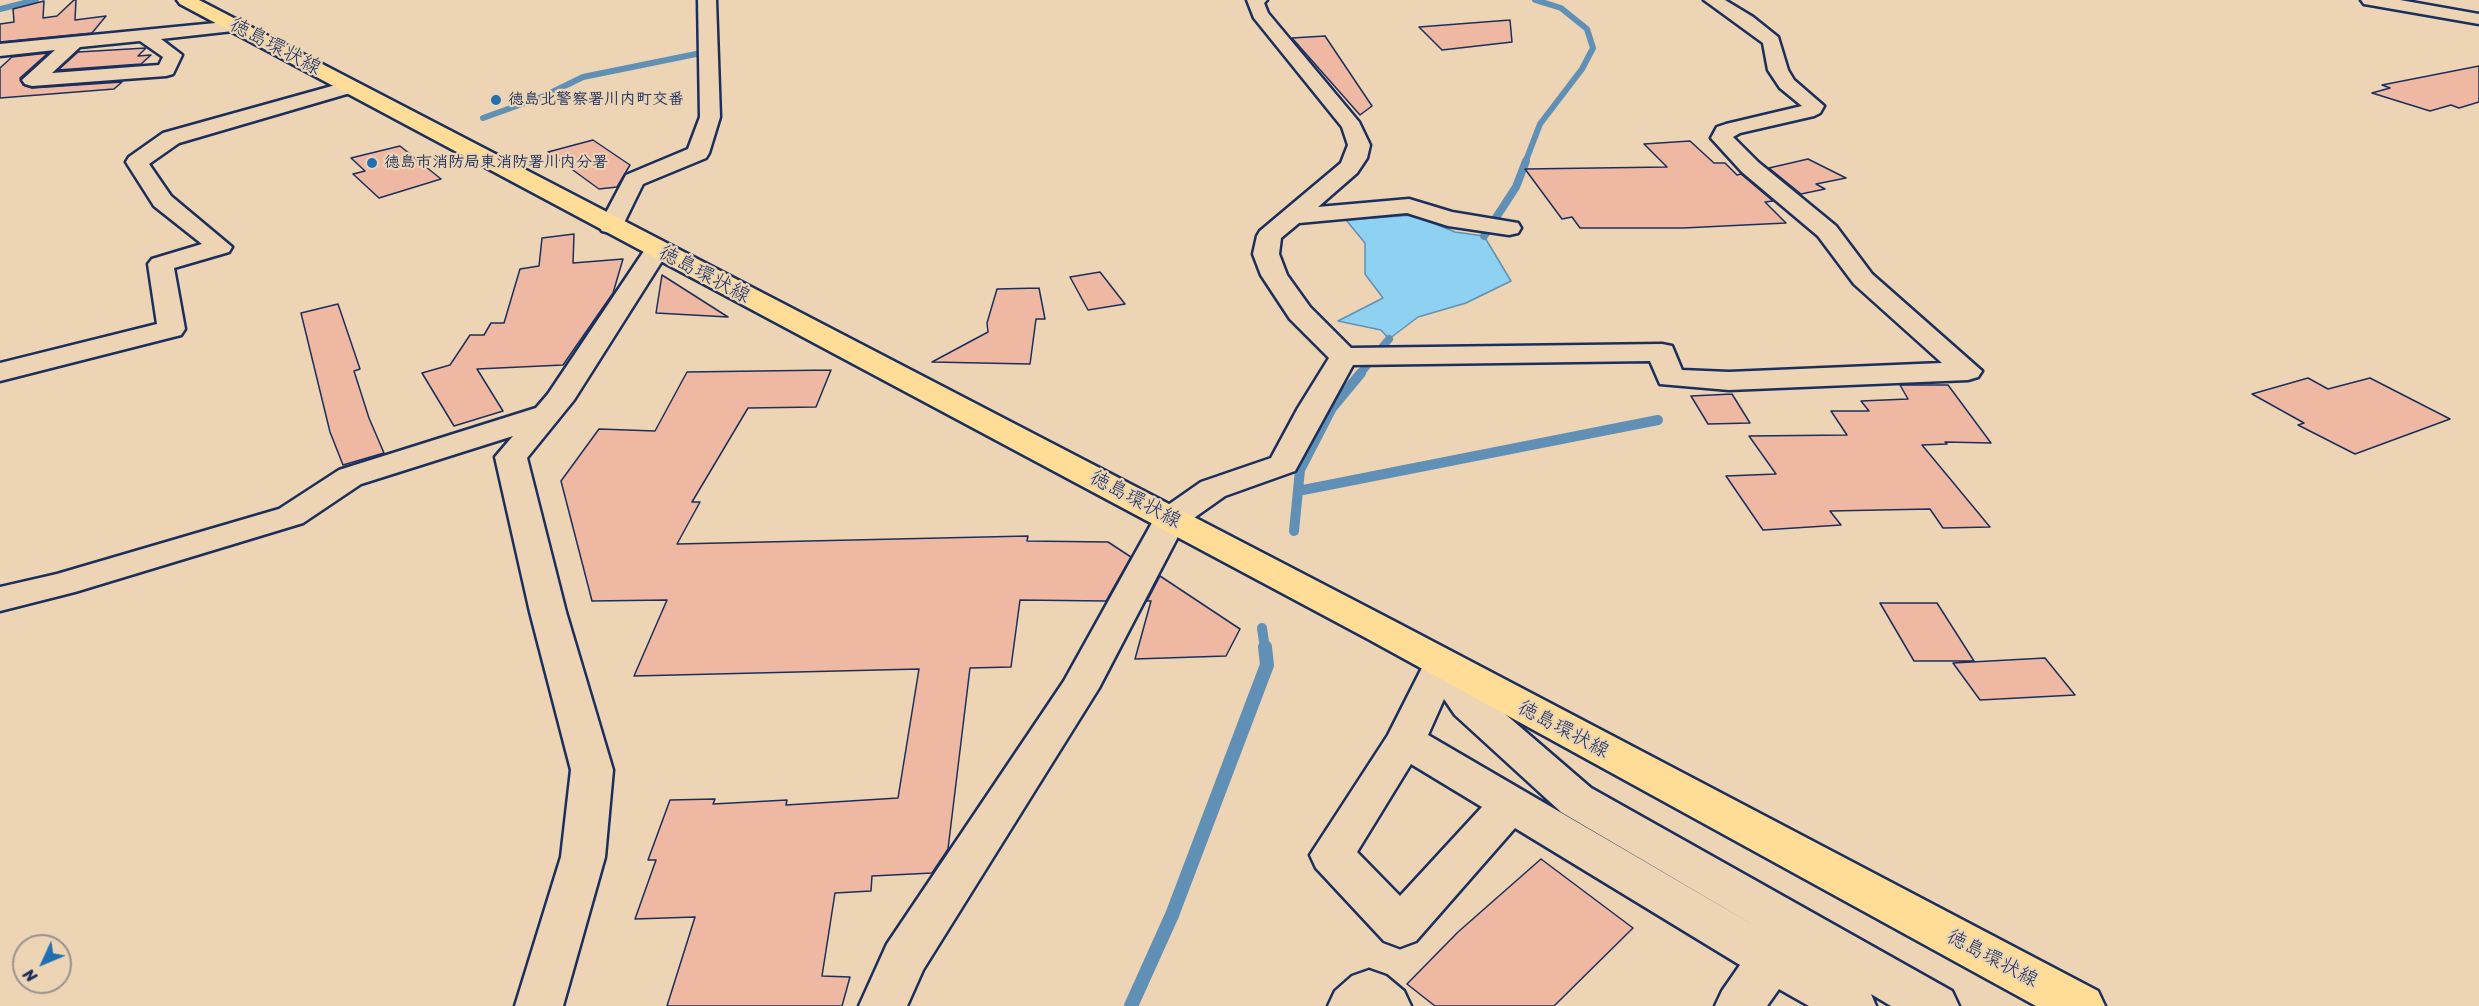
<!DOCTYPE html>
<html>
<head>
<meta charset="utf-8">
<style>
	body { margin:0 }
	#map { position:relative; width:2479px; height:1006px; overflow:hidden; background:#ecd4b4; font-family:Sriracha,sans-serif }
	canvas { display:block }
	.north { position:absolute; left:12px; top:934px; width:60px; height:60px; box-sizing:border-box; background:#ecd4b4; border:2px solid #989292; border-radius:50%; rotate:226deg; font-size:16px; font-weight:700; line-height:24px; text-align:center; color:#1b2f5e }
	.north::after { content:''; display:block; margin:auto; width:21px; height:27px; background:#1f6fb2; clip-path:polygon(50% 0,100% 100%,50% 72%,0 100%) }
</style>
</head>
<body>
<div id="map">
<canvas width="2479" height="1006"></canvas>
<div class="north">N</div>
</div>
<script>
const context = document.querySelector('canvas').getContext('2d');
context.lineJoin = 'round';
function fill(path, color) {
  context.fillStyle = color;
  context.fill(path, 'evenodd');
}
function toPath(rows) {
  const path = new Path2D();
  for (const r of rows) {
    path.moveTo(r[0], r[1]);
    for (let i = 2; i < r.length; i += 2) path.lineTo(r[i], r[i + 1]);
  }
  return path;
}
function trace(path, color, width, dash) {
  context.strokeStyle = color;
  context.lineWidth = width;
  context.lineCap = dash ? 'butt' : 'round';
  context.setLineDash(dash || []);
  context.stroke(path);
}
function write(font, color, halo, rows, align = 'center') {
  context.font = font + ' Sriracha,"Klee One",sans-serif';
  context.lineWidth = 4.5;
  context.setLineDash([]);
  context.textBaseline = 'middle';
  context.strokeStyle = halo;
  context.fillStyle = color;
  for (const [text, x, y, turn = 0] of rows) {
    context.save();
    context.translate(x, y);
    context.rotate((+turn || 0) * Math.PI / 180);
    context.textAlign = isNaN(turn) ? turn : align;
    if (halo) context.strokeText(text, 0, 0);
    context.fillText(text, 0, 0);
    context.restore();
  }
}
const water = toPath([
	[1414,215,1455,232,1484,236,1511,281,1466,303,1418,317,1389,339,1381,330,1338,321,1383,298,1365,274,1365,243,1346,220,1414,215]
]);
const streamFar3 = toPath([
	[0,9,36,0],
	[483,118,544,96,583,77,696,54],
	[1525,163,1540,124,1582,69,1593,48,1587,29,1561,8,1535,0]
]);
const streamFar2 = toPath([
	[1484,236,1516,187,1526,161],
	[1360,374,1389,339]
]);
const streamFar1 = toPath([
	[1298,491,1658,420],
	[1294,531,1300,470,1332,408,1361,373],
	[1262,628,1265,649]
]);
const stream = toPath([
	[1131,1006,1172,915,1267,665,1265,647]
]);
const building = toPath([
	[74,0,76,0,75,20,106,16,92,33,0,42,0,24,14,22,13,9,44,1,43,18,57,16,74,0],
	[1510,20,1512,42,1442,50,1419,27,1510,20],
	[1325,36,1372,106,1360,115,1292,38,1325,36],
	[146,48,138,56,151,55,141,64,58,70,78,52,146,48],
	[48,53,20,78,23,85,32,88,122,82,114,89,0,98,0,68,12,57,48,53],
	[2479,66,2479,102,2459,108,2451,105,2430,111,2372,93,2390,88,2382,85,2479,66],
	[593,140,630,165,617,187,599,189,548,152,593,140],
	[1690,141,1714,163,1725,163,1737,175,1741,174,1773,201,1765,202,1786,223,1683,228,1580,228,1572,217,1562,219,1525,169,1667,167,1644,144,1690,141],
	[400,146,441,179,379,198,353,174,365,171,351,158,400,146],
	[1808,159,1846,178,1816,184,1825,189,1801,194,1769,168,1808,159],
	[574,234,573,263,623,259,613,293,563,365,477,369,503,411,454,426,422,373,450,365,470,335,484,335,491,323,504,323,520,269,539,266,542,238,574,234],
	[1100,272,1125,304,1088,310,1070,277,1100,272],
	[662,275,728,317,656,313,662,275],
	[1039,288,1045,319,1036,319,1030,364,932,362,988,332,987,323,997,289,1039,288],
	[338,304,360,369,354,371,369,418,384,453,343,465,330,432,301,313,338,304],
	[831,370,816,407,748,408,692,502,700,502,677,544,1028,536,1027,541,1108,542,1131,557,1106,601,1020,600,1011,667,970,668,948,849,932,873,872,876,871,891,835,893,822,976,850,977,842,1006,667,1006,695,917,635,919,656,860,648,860,670,800,715,799,713,804,787,800,786,805,898,798,919,669,634,676,667,600,592,601,561,481,599,429,655,431,687,372,831,370],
	[2308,378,2328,389,2370,378,2450,419,2355,454,2298,425,2304,423,2252,394,2308,378],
	[1900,385,1948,385,1991,443,1945,442,1947,444,1922,445,1990,527,1943,528,1930,509,1830,511,1841,525,1763,530,1726,476,1776,474,1749,436,1847,435,1831,411,1869,411,1861,401,1908,399,1900,385],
	[1732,394,1750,423,1708,424,1691,396,1732,394],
	[1160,576,1240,629,1226,656,1135,659,1151,601,1147,601,1160,576],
	[1880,603,1937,603,1974,661,1914,661,1880,603],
	[2045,658,2075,695,1980,700,1953,663,2045,658],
	[1541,859,1633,928,1554,1006,1435,1006,1407,984,1458,932,1541,859]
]);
const minor = toPath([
	[698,0,716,0,720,117,709,153,706,158,643,184,620,231,611,233,602,231,599,226,626,175,688,149,700,117,698,0],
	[1247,0,1267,0,1264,3,1268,13,1359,122,1370,145,1367,158,1357,173,1318,207,1409,199,1452,212,1518,223,1521,228,1518,233,1509,235,1448,226,1407,213,1299,223,1281,238,1279,254,1287,275,1310,307,1351,348,1662,344,1672,346,1682,370,1729,372,1942,363,1854,284,1818,236,1742,172,1711,138,1717,127,1726,124,1802,106,1780,88,1768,70,1763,43,1704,0,1725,0,1753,17,1778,37,1788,70,1794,80,1824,106,1820,113,1814,116,1740,133,1733,137,1758,162,1836,226,1872,274,1982,371,1978,377,1968,380,1729,390,1660,384,1650,361,1353,365,1295,471,1225,496,1184,525,1099,688,923,970,907,1006,859,1006,887,944,1064,681,1158,512,1201,482,1271,458,1298,408,1329,358,1290,319,1261,275,1253,254,1257,236,1260,231,1341,163,1348,145,1342,127,1254,18,1247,0],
	[2361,0,2400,0,2479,14,2479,24,2370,5,2364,4,2361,0],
	[236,21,242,22,245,26,242,30,161,39,182,55,173,74,166,76,32,86,25,84,22,80,55,50,0,56,0,44,236,21],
	[140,41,163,57,159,65,52,73,80,47,140,41],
	[350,81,357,83,360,87,357,91,179,143,149,164,171,196,232,247,229,252,174,268,185,329,181,335,0,381,0,363,157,324,148,264,152,259,202,244,154,206,126,162,129,157,163,133,350,81],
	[657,243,666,245,669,250,574,400,527,458,566,612,613,770,605,857,563,1006,515,1006,561,857,571,770,530,612,495,457,513,436,361,484,303,523,75,592,0,611,0,587,57,574,279,509,339,470,536,408,548,394,648,245,657,243],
	[1441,652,1454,656,1483,695,1591,788,1952,991,1959,1006,1891,1006,1871,994,1876,1006,1809,1006,1779,989,1767,1006,1715,1006,1722,991,1740,965,1515,828,1416,941,1400,947,1384,941,1316,868,1310,855,1388,735,1428,656,1441,652],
	[1444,699,1455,715,1561,812,1762,930,1428,735,1444,699],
	[1411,764,1482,807,1400,896,1357,852,1411,764],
	[1369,970,1386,976,1404,991,1411,1006,1328,1006,1335,991,1352,976,1369,970]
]);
const major = toPath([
	[177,0,199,0,1394,621,2098,991,2105,1006,2036,1006,1368,639,180,4,177,0]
]);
const markers = [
	[496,100,6,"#1f6fb2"],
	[372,163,6,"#1f6fb2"]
];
const farPoinames = [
	["徳島北警察署川内町交番",508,100],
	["徳島市消防局東消防署川内分署",384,163]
];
const streetNames = [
	["徳島環状線",275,47,28],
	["徳島環状線",704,275,28],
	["徳島環状線",1135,500,28],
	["徳島環状線",1563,730,28],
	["徳島環状線",1992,959,28]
];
fill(water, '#8fd1f0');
trace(water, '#6190b6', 1.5);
trace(streamFar3, '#6190b6', 6);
trace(streamFar2, '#6190b6', 8);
trace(streamFar1, '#6190b6', 10);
trace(stream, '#6190b6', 14);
fill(building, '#efb8a3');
trace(building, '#1b2f5e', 1.5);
trace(minor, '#1b2f5e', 5);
trace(major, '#1b2f5e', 5);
fill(minor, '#ecd4b4');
fill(major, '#ffdd96');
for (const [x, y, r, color] of markers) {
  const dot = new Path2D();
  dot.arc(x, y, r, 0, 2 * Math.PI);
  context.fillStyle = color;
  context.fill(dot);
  trace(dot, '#ecd4b4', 2);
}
write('bold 16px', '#1b2f5e', '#ecd4b4', farPoinames, 'left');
write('20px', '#1b2f5e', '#ecd4b4', streetNames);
</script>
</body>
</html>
